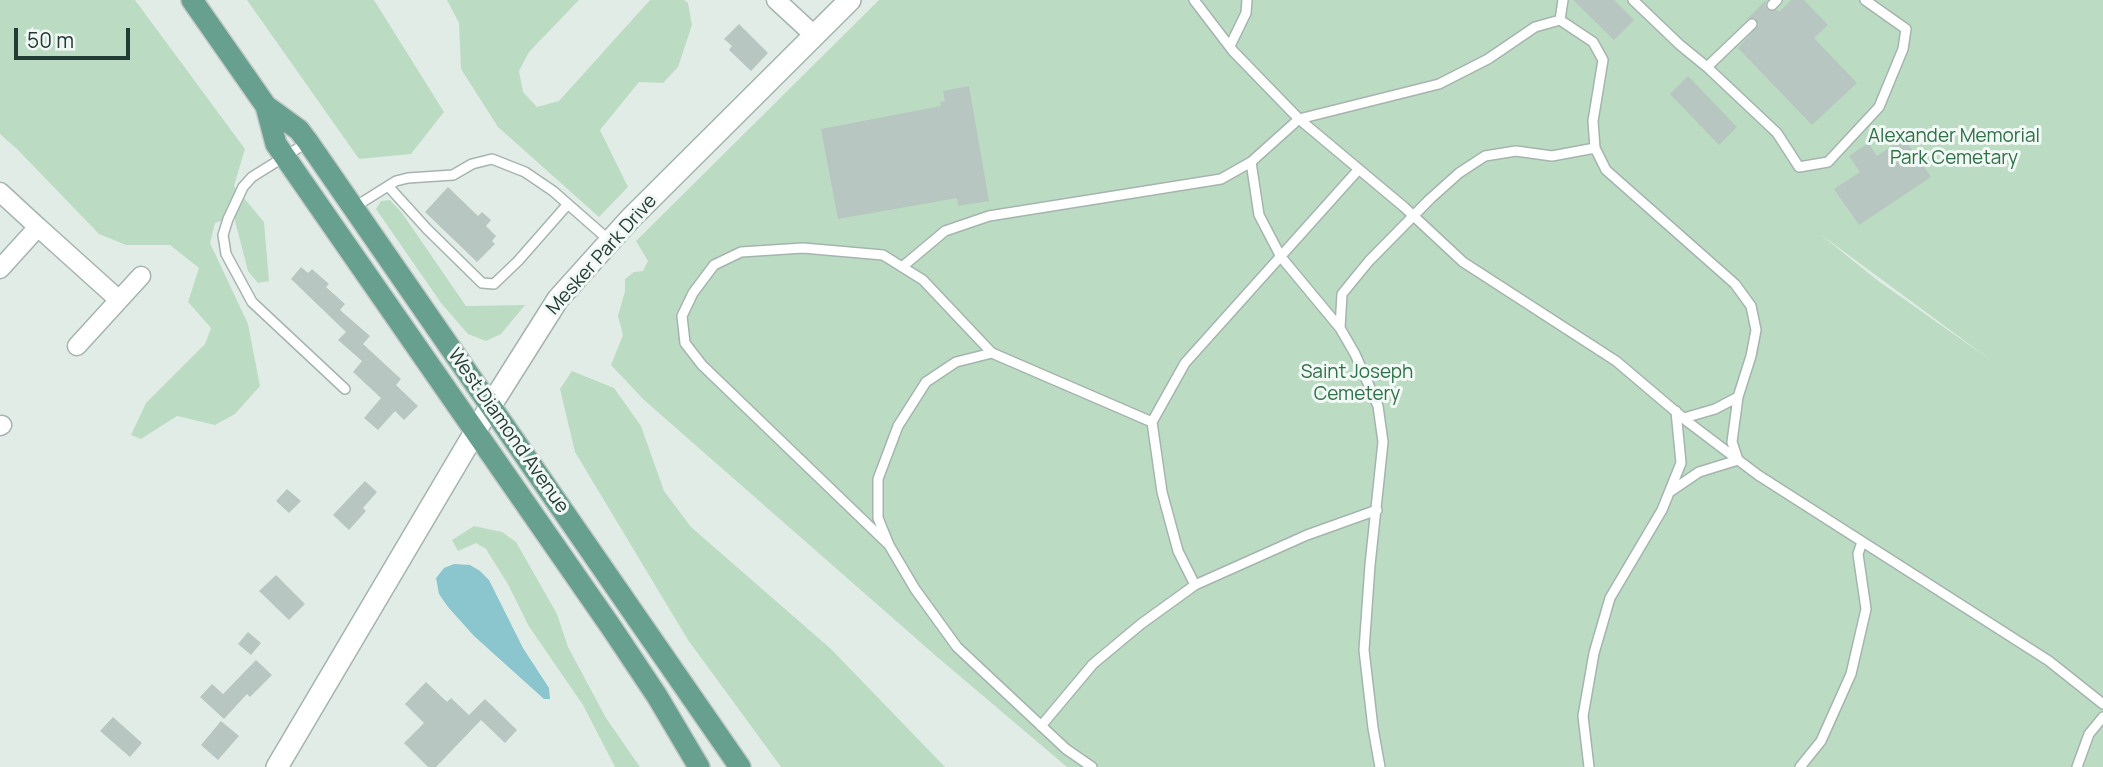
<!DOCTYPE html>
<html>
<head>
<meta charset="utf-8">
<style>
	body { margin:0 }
	#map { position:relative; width:2103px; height:767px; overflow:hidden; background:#e2ece7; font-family:Manrope,sans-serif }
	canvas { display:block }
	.scale { position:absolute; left:14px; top:28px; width:116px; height:32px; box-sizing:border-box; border:4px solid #223c34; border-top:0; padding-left:9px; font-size:21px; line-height:24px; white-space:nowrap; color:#223c34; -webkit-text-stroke:5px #f2f8f5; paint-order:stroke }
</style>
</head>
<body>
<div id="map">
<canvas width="2103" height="767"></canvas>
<div class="scale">50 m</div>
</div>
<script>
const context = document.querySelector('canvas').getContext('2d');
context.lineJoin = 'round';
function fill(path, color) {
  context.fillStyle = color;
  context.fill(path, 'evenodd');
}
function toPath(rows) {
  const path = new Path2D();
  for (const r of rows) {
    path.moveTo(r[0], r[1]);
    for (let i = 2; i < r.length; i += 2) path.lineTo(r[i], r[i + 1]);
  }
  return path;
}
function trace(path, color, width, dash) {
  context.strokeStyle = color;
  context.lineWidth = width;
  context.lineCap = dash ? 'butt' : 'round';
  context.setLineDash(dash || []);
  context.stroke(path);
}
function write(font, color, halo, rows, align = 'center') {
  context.font = font + ' Manrope,sans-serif';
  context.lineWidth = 6;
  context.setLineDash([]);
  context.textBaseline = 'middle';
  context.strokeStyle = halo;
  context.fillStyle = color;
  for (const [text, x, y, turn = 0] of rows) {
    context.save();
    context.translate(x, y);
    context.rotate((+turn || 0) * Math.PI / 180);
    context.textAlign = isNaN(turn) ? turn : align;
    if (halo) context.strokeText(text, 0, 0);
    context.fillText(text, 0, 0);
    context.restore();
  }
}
const green = toPath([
	[0,0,135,0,245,149,234,186,264,222,269,281,258,283,248,271,234,217,215,223,210,243,248,324,260,386,235,414,215,425,177,416,141,439,131,435,146,403,205,344,211,328,188,302,199,268,170,245,126,245,99,234,18,150,0,134],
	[247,0,374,0,444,112,411,154,359,159],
	[447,0,579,0,529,52,519,71,523,92,537,107,559,101,650,0,684,0,688,3,692,25,678,67,663,83,639,82,600,130,628,187,599,217,498,127,461,69,459,23],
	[879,0,2103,0,2103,767,1067,767,936,656,644,400,611,365,623,335,618,316,625,291,625,279,634,272,643,271,648,261,636,241],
	[1820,234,1992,361,1877,280],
	[390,200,402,213,466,306,525,305,501,334,486,341,468,334,441,303,376,209,381,201],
	[572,371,614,388,641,426,664,491,691,527,831,649,945,767,781,767,688,640,575,452,560,389],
	[474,526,502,532,516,542,557,614,568,647,606,718,640,767,615,767,583,705,528,625,509,586,486,549,476,543,458,551,452,540]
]);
const water = toPath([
	[454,564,470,565,480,571,489,580,523,648,549,688,550,699,544,699,474,636,448,607,439,594,436,578,444,568]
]);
const building = toPath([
	[1573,0,1614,0,1634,20,1614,40],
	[1766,0,1765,6,1768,10,1777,10,1779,12,1791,0,1804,0,1828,25,1814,38,1857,83,1812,125,1738,48,1759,25,1755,18,1747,19],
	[739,24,768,53,751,71,729,50,732,46,724,39],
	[1688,76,1737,127,1719,145,1670,94],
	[969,86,989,201,958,206,957,198,838,219,821,129,941,106,940,102,945,101,943,91],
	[1904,138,1931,177,1859,225,1834,189,1860,172,1849,156,1868,143,1877,156],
	[448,187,478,216,482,212,491,220,486,226,496,236,492,241,495,244,477,262,425,212],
	[301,267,308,273,312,269,329,284,326,287,345,304,340,310,370,336,363,344,401,379,396,385,418,406,404,420,395,411,378,430,364,418,381,398,353,372,362,361,338,340,346,332,291,279],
	[365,481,377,492,363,508,366,511,349,530,333,515],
	[287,489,301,501,289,513,276,501],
	[276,575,305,604,289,620,259,591],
	[248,632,261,643,251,655,238,644],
	[256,660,272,675,250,697,247,694,224,719,200,697,212,684,223,694],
	[426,682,447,702,451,698,469,715,485,699,517,730,505,743,481,720,436,767,428,767,404,743,424,723,405,704],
	[113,717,142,743,130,757,100,731],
	[221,721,239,736,218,760,201,745]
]);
const service = toPath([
	[1194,0,1233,51,1299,119,1404,207,1463,262,1616,361,1688,422,1758,475,2049,661,2103,704],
	[1633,0,1680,45,1707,67,1752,24],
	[1772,5,1777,0],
	[1560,20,1593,42,1603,60,1593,121,1595,148,1606,170,1735,284,1751,306,1756,330,1751,356,1738,397],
	[1560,20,1563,0],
	[1230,46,1246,13,1247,0],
	[1707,67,1777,133,1799,167,1828,162,1879,107,1903,49,1906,29,1865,0],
	[308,142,252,177,243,187,228,219,223,235,226,254,252,302,345,389],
	[1251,162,1259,215,1281,257,1340,328],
	[388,186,427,229,482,283,494,284,518,261,568,204],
	[353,208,396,181,408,178,453,175,472,164,492,159,525,172,553,191,610,241],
	[902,267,945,231,989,216,1221,179,1251,162,1299,119,1439,84,1488,59,1535,27,1560,20],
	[992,353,956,362,926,382,898,426,878,479,878,518,889,545,915,589,957,647,1066,749,1092,767],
	[1152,422,1185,363,1359,169],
	[1671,491,1699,472,1738,460,1732,442,1738,397,1715,409,1684,418],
	[889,545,702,365,685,343,682,316,693,293,714,265,741,252,803,248,883,255,923,280,992,353,1152,422,1162,492,1178,551,1195,585,1141,624,1093,664,1041,726],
	[1195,585,1307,535,1377,510],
	[1380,767,1373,728,1364,650,1370,565,1383,442,1378,406,1355,354,1340,328,1342,294,1369,261,1430,199,1459,173,1485,156,1516,151,1552,156,1595,148],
	[1589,767,1583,716,1594,653,1610,598,1662,510,1681,463,1676,411],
	[1800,767,1821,741,1851,674,1866,609,1858,554,1862,542],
	[2077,767,2089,734,2103,717]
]);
const minor = toPath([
	[776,0,814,35],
	[0,192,38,227],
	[0,269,38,227,119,300,77,346],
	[119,300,141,276],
	[0,426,2,425]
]);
const tertiary = toPath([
	[277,767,491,405,558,299,630,219,850,0]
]);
const primary = toPath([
	[192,0,266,106,299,130,308,142,740,767],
	[266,106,276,144,611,627,657,696,699,767]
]);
const parkNames = [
	["Alexander Memorial",1954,137],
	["Park Cemetary",1954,159],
	["Saint Joseph",1357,373],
	["Cemetery",1357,395]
];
const streetNames = [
	["Mesker Park Drive",602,255,-48],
	["West Diamond Avenue",508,431,55]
];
fill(green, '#bbdcc3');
fill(water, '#8bc6cf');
fill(building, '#b7c6c0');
trace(service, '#a5b4ae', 12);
trace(minor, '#a5b4ae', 21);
trace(tertiary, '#a5b4ae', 24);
trace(primary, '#c1c8c6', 24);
trace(service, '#fff', 9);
trace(minor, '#fff', 18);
trace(tertiary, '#fff', 21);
trace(primary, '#68a090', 21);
write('19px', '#2e7147', '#f2f8f5', parkNames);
write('19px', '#223c34', '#f2f8f5', streetNames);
</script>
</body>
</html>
